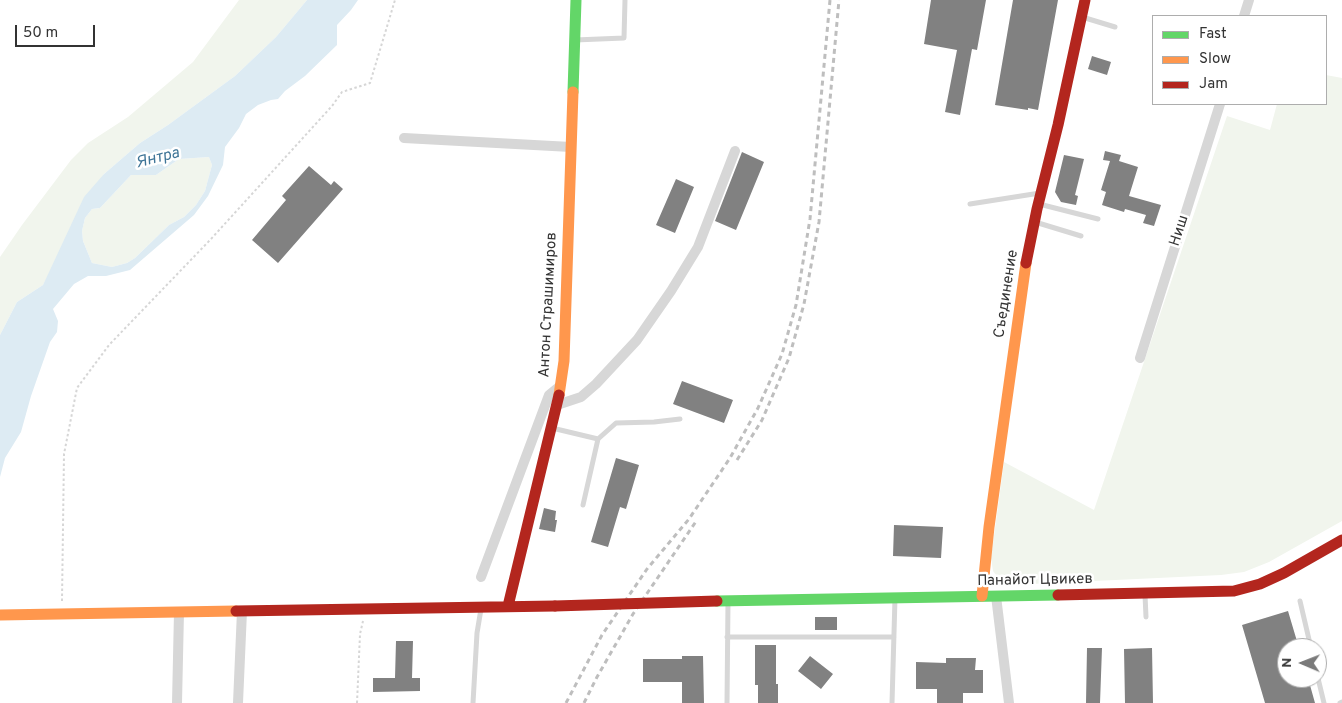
<!DOCTYPE html>
<html>
<head>
<meta charset="utf-8">
<style>
	body { margin:0 }
	#map { position:relative; width:1342px; height:703px; overflow:hidden; background:#fff; font-family:Overpass,sans-serif }
	canvas { display:block }
	.legend { position:absolute; left:1152px; top:15px; width:175px; height:90px; box-sizing:border-box; background:#fff; border:1px solid #adadad; margin:0; padding:6px 9px; list-style:none; font-size:15px; color:#333 }
	.legend li { display:flex; align-items:center; gap:10px; height:25px }
	.legend b { width:25px; border:1px solid #adadad }
	.north { position:absolute; left:1277px; top:638px; width:50px; height:50px; box-sizing:border-box; background:#fff; border:1px solid #adadad; border-radius:50%; rotate:271deg; font-size:14px; font-weight:700; line-height:20px; text-align:center; color:#333 }
	.north::after { content:''; display:block; margin:auto; width:18px; height:22px; background:#7a7a7a; clip-path:polygon(50% 0,100% 100%,50% 72%,0 100%) }
	.scale { position:absolute; left:15px; top:25px; width:80px; height:22px; box-sizing:border-box; border:2px solid #333; border-top:0; padding-left:6px; font-size:15px; line-height:18px; white-space:nowrap; color:#333; -webkit-text-stroke:4px #fff; paint-order:stroke }
</style>
</head>
<body>
<div id="map">
<canvas width="1342" height="703"></canvas>
<ul class="legend">
<li><b style="height:6px;background:#63d668"></b>Fast</li>
<li><b style="height:6px;background:#ff974d"></b>Slow</li>
<li><b style="height:6px;background:#b3261e"></b>Jam</li>
</ul>
<div class="north">N</div>
<div class="scale">50 m</div>
</div>
<script>
const context = document.querySelector('canvas').getContext('2d');
context.lineJoin = 'round';
function fill(path, color) {
  context.fillStyle = color;
  context.fill(path, 'evenodd');
}
function toPath(rows) {
  const path = new Path2D();
  for (const r of rows) {
    path.moveTo(r[0], r[1]);
    for (let i = 2; i < r.length; i += 2) path.lineTo(r[i], r[i + 1]);
  }
  return path;
}
function trace(path, color, width, dash) {
  context.strokeStyle = color;
  context.lineWidth = width;
  context.lineCap = dash ? 'butt' : 'round';
  context.setLineDash(dash || []);
  context.stroke(path);
}
function write(font, color, halo, rows, align = 'center') {
  context.font = font + ' Overpass,sans-serif';
  context.lineWidth = 5;
  context.setLineDash([]);
  context.textBaseline = 'middle';
  context.strokeStyle = halo;
  context.fillStyle = color;
  for (const [text, x, y, turn = 0] of rows) {
    context.save();
    context.translate(x, y);
    context.rotate((+turn || 0) * Math.PI / 180);
    context.textAlign = isNaN(turn) ? turn : align;
    if (halo) context.strokeText(text, 0, 0);
    context.fillText(text, 0, 0);
    context.restore();
  }
}
const green = toPath([
	[239,0,307,0,276,37,235,76,168,125,140,143,104,174,43,285,17,302,0,335,0,257,22,225,71,160,88,143,128,117,193,62],
	[1326,75,1342,78,1342,521,1269,562,1244,572,1221,575,1010,585,1000,580,993,571,991,558,1004,462,1094,510,1227,116,1270,130,1277,104,1326,104],
	[209,157,212,165,205,191,196,205,184,217,169,225,135,258,127,263,112,267,92,263,83,241,82,231,85,218,92,209,100,208,131,175,156,175,179,159]
]);
const water = toPath([
	[307,0,358,0,351,10,337,25,337,45,305,76,285,91,278,99,271,100,258,105,246,114,239,128,225,147,223,165,208,196,194,215,130,270,106,276,88,276,74,284,53,309,58,321,57,332,50,342,31,396,21,432,5,458,0,477,0,335,17,302,43,285,84,197,104,174,140,143,168,125,235,76,276,37],
	[209,157,212,165,205,191,196,205,184,217,169,225,135,258,127,263,112,267,92,263,83,241,82,231,85,218,92,209,100,208,131,175,156,175,179,159]
]);
const building = toPath([
	[931,0,986,0,977,50,972,49,960,115,945,112,957,50,924,44],
	[1013,0,1058,0,1038,110,1028,108,1028,110,995,105],
	[1092,56,1111,62,1107,75,1088,69],
	[1105,151,1121,155,1119,161,1138,167,1129,196,1161,205,1154,226,1143,223,1146,215,1125,209,1124,212,1102,205,1106,192,1101,190,1110,161,1103,160],
	[742,152,764,162,736,230,715,221],
	[1064,155,1084,159,1075,195,1078,196,1076,205,1061,202,1055,192],
	[309,166,331,185,334,181,343,189,278,263,252,240,286,200,282,196],
	[676,179,694,187,675,233,656,225],
	[682,381,733,400,724,423,673,404],
	[616,458,639,465,626,509,620,507,608,547,591,542],
	[544,508,556,511,555,520,557,520,555,532,539,529],
	[894,525,943,527,941,558,893,556],
	[1288,611,1299,648,1287,648,1287,678,1308,678,1315,703,1265,703,1242,625],
	[815,617,837,617,837,630,815,630],
	[396,641,413,641,412,678,420,678,420,691,373,692,373,678,395,678],
	[755,645,776,645,776,684,778,684,778,703,758,703,758,685,755,685],
	[1087,648,1102,648,1100,703,1086,703],
	[1152,648,1153,703,1125,703,1124,649],
	[682,656,703,656,704,703,682,703,682,682,643,682,643,659,682,659],
	[810,656,833,674,821,689,798,671],
	[946,658,976,658,975,670,983,670,983,693,963,693,963,703,937,703,937,689,916,689,916,662,946,663]
]);
const path = toPath([
	[62,601,64,454,77,388,109,345,211,239,332,106,342,92,370,83,395,0],
	[357,703,360,634,363,621]
]);
const lane = toPath([
	[1082,17,1115,27],
	[575,40,624,38,625,0],
	[970,204,1040,193],
	[1039,204,1098,219],
	[1035,222,1081,236],
	[552,428,598,439,616,423,654,422,680,419],
	[583,505,598,439],
	[1145,595,1146,617],
	[1300,601,1311,648],
	[727,637,894,637],
	[1317,674,1324,703],
	[473,703,477,633,481,609],
	[727,703,728,602],
	[892,703,895,598],
	[1340,703,1342,702]
]);
const street = toPath([
	[1244,16,1249,0],
	[404,138,571,147],
	[1140,358,1220,104],
	[557,405,581,397,596,384,637,340,671,291,698,247,735,151],
	[481,577,549,395,560,386],
	[996,596,1009,703],
	[177,703,179,612],
	[238,703,242,611]
]);
const fast = toPath([
	[573,92,576,0],
	[717,601,1058,595]
]);
const slow = toPath([
	[559,395,564,361,573,92],
	[982,596,989,527,1026,263],
	[0,615,236,611]
]);
const jam = toPath([
	[1026,263,1037,209,1058,125,1085,0],
	[1058,595,1234,591,1260,584,1284,573,1342,540],
	[508,606,559,395],
	[236,611,555,606]
]);
const rail = toPath([
	[737,460,762,420,789,358,804,304,819,222,839,0],
	[566,703,602,635,647,569,689,519,730,458,758,408,782,354,796,305,810,219,830,0],
	[584,703,597,677,633,614,697,520]
]);
const jamBridge = toPath([
	[555,606,717,601]
]);
const streetNames = [
	["Ниш",1180,231,-72],
	["Съединение",1007,294,-81],
	["Антон Страшимиров",549,305,-87],
	["Панайот Цвикев",1035,581,-1]
];
const waterNames = [
	["Янтра",158,159,-14]
];
fill(green, '#f1f5ed');
fill(water, '#ddebf3');
fill(building, '#818181');
trace(path, '#d6d6d6', 2, [2.5, 2.5]);
trace(lane, '#d7d7d7', 5);
trace(street, '#d7d7d7', 10);
trace(fast, '#63d668', 11);
trace(slow, '#ff974d', 11);
trace(jam, '#b3261e', 11);
trace(rail, '#bebebe', 3, [5, 4]);
trace(jamBridge, '#b3261e', 11);
write('15px', '#333', '#fff', streetNames);
write('italic 16px', '#3f7597', '#fff', waterNames);
</script>
</body>
</html>
